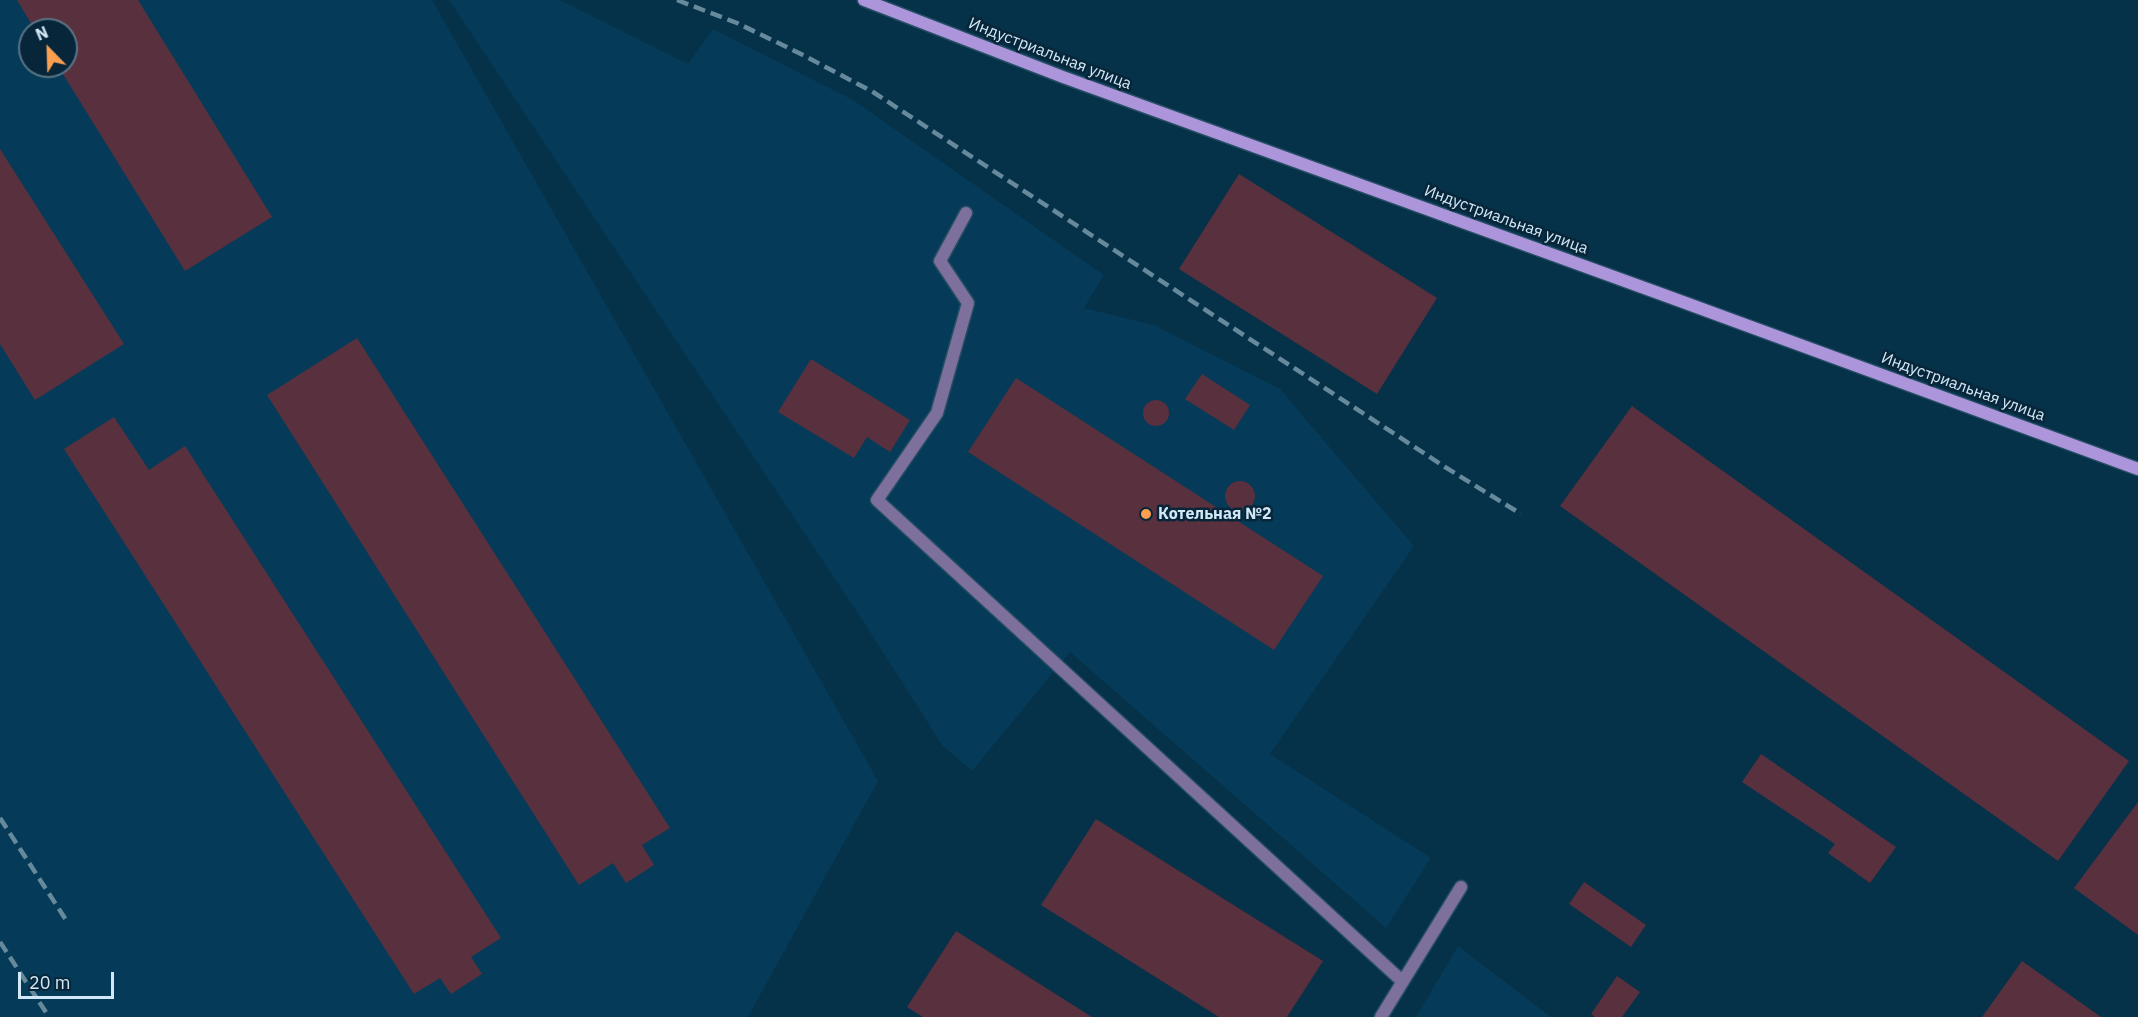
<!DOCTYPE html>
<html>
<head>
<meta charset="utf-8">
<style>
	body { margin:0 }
	#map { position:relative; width:2138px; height:1017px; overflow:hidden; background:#053149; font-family:"IBM Plex Sans",sans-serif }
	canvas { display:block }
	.north { position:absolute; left:18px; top:18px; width:60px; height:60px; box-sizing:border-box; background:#072639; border:2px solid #587485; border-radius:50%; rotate:337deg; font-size:16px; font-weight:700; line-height:24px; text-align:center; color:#d2e8f7 }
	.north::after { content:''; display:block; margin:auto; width:21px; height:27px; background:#fa9f4f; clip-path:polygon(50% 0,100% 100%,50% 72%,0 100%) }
	.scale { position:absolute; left:18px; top:972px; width:96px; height:27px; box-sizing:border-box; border:3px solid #d2e8f7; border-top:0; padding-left:8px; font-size:18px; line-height:21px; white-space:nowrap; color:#d2e8f7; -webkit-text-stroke:4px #072639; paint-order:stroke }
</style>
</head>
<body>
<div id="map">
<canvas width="2138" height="1017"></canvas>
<div class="north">N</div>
<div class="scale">20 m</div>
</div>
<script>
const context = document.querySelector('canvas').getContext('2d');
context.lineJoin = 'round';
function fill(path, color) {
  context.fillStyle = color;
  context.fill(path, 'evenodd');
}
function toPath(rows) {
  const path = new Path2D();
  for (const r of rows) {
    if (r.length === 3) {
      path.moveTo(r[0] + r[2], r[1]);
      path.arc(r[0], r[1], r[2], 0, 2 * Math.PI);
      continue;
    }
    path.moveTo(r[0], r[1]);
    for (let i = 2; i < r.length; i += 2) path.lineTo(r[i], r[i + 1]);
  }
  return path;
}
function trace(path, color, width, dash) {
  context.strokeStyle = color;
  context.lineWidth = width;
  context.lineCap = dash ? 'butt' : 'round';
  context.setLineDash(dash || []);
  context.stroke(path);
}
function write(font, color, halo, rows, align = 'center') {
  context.font = font + ' "IBM Plex Sans",sans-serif';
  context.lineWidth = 5;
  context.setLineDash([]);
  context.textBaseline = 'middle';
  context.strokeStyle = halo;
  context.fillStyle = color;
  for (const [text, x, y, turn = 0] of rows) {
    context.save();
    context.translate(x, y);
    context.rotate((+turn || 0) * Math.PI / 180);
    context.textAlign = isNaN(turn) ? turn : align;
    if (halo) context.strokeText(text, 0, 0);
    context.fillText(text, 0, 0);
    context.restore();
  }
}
const built = toPath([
	[0,0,432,0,878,781,748,1017,0,1017],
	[30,30,66,30,66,66,30,66],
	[449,0,560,0,688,64,713,29,853,100,1104,275,1084,308,1154,325,1280,389,1414,546,1270,754,1431,858,1386,928,1070,652,972,771,942,745,861,618],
	[1458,946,1551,1017,1416,1017]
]);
const building = toPath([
	[17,0,138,0,272,217,185,271,58,66,66,66,66,30,35,30],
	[0,149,124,344,35,400,0,344],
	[1239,174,1437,298,1377,394,1179,269],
	[357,338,670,828,642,845,654,865,626,883,613,863,579,885,267,395],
	[811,359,910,420,890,452,867,437,854,458,778,412],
	[1202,374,1250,405,1234,430,1185,399],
	[1016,378,1323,576,1274,650,968,452],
	[1156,413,13],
	[1632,406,2129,761,2058,861,1560,506],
	[114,417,149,470,185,446,501,938,471,957,482,974,451,994,440,978,414,994,64,449],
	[1240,496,15],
	[1761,754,1896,847,1870,883,1828,853,1835,844,1742,782],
	[2138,802,2138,935,2074,888],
	[1096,819,1323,961,1287,1017,1219,1017,1041,905],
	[1584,882,1646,925,1631,947,1569,904],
	[956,931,1092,1017,923,1017,907,1007],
	[2022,961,2101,1017,1982,1017],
	[1617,976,1640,992,1622,1017,1595,1017,1591,1014]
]);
const lane = toPath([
	[966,213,940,261,968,303,937,413,877,500,1402,981]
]);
const street = toPath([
	[1381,1017,1461,887]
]);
const secondary = toPath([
	[864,0,1063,77,1672,298,2138,469]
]);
const rail = toPath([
	[677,0,737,23,801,54,873,92,1445,467,1521,514],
	[0,818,68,923],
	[0,942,49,1017]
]);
const markers = [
	[1146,514,6,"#fa9f4f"]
];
const streetNames = [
	["Индустриальная улица",1050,54,21],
	["Индустриальная улица",1506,220,20],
	["Индустриальная улица",1963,387,20]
];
const poiNames = [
	["Котельная №2",1158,514]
];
fill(built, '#053b58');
fill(building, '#59303e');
trace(lane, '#264e65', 15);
trace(street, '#264e65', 15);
trace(secondary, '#264e65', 15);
trace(lane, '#7e709c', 12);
trace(street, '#7e709c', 12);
trace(secondary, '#ac95db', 12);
trace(rail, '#67899c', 4.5, [12, 6]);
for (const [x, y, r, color] of markers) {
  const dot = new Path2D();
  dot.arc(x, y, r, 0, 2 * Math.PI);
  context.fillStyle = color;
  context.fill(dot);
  trace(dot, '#072639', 2);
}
write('16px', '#d2e8f7', '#072639', streetNames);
write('bold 16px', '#d2e8f7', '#072639', poiNames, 'left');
</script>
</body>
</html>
